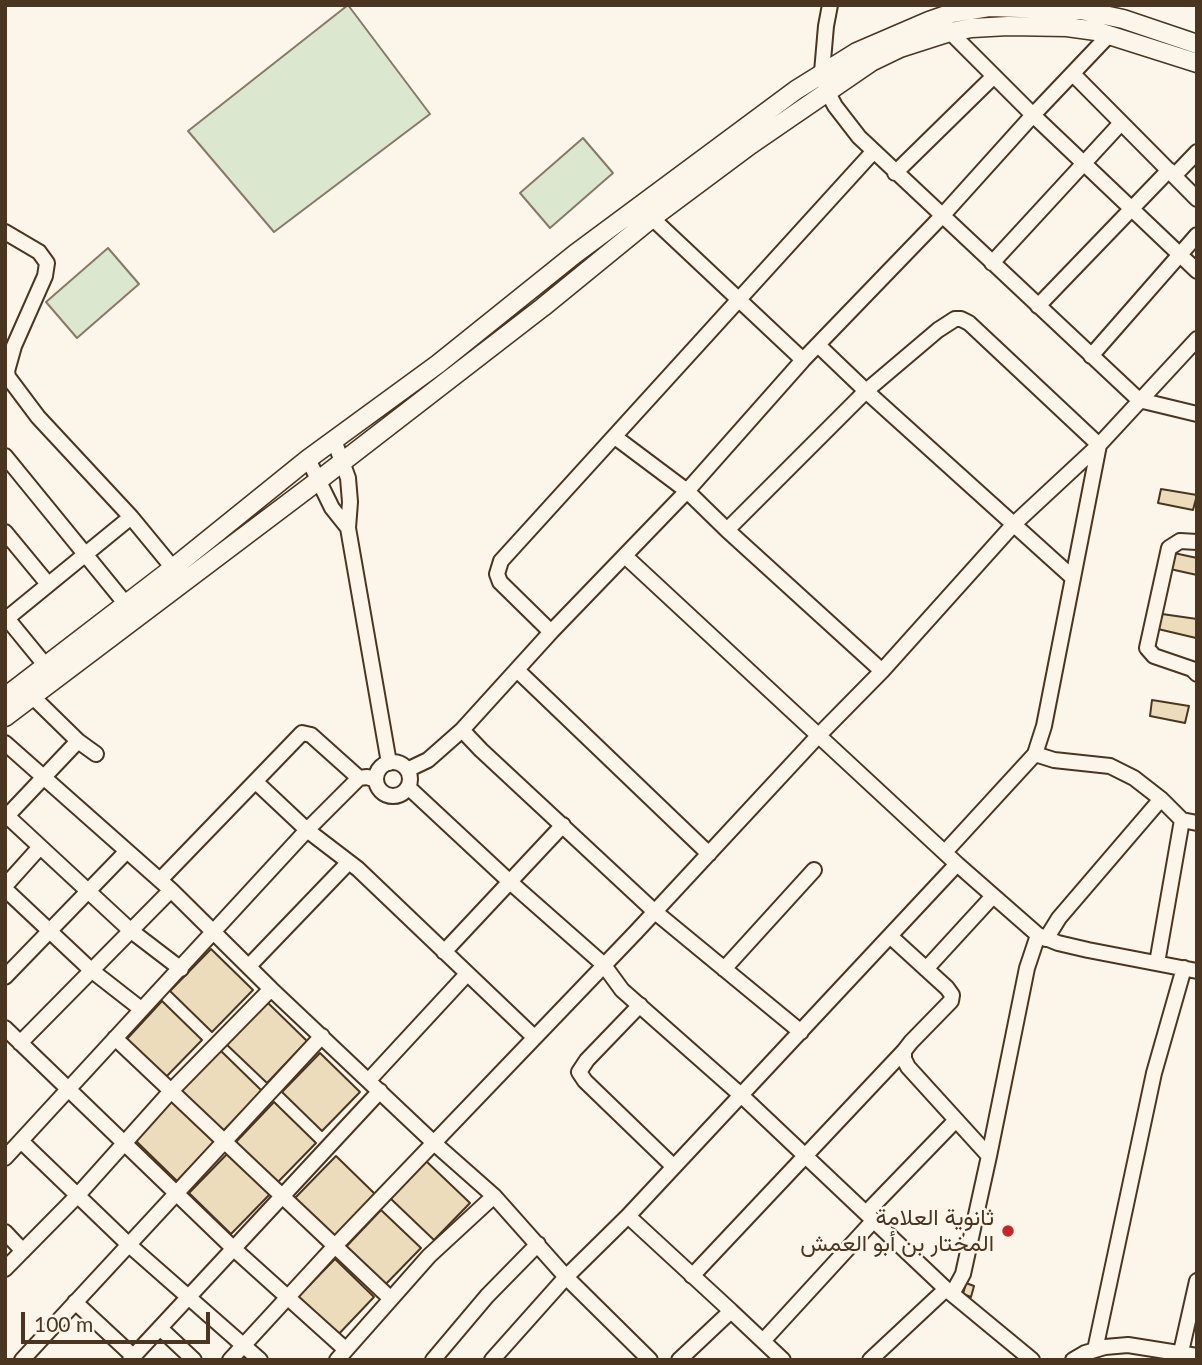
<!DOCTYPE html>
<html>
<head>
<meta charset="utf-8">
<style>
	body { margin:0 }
	#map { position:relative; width:1202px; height:1365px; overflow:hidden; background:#fbf6e9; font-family:Lato,sans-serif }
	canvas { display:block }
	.frame { position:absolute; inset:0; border:7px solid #4a3520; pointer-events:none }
	.scale { position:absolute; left:21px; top:1312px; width:189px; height:32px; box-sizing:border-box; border:4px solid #4a3520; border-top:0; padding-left:9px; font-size:21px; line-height:24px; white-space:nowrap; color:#4a3520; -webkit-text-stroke:5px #fbf6e9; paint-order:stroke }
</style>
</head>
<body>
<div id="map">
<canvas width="1202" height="1365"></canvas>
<div class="frame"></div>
<div class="scale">100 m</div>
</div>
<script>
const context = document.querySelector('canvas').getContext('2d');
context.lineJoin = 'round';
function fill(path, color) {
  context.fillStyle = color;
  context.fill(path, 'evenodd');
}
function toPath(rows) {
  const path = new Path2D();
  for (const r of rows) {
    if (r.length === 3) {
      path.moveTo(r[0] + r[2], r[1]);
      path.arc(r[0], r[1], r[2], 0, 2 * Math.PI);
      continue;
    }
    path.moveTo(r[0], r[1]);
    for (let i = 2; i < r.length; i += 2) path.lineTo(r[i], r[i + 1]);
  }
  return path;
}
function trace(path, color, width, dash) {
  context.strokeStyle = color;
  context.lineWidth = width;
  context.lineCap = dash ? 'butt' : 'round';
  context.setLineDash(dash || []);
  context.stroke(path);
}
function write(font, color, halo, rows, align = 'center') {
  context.font = font + ' Lato,Vazirmatn,sans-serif';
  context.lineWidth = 5;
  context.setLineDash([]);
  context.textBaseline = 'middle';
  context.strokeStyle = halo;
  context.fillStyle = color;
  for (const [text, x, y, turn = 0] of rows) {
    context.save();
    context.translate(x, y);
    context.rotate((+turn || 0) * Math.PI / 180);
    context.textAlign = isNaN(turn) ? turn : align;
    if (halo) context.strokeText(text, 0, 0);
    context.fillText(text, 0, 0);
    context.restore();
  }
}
const green = toPath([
	[348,5,430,114,274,232,188,131,348,5],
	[583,138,613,173,550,228,520,193,583,138],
	[108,248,139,284,77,338,46,302,108,248]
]);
const building = toPath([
	[1161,489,1197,495,1193,510,1158,503,1161,489],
	[1174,553,1197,558,1197,575,1170,569,1174,553],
	[1162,614,1197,619,1196,638,1158,629,1162,614],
	[1152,700,1189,706,1185,723,1150,716,1152,700],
	[211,949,253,990,212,1032,170,991,211,949],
	[162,1001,202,1040,165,1078,126,1040,162,1001],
	[266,1001,307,1041,267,1083,225,1043,266,1001],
	[220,1050,262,1091,222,1132,180,1091,220,1050],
	[320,1053,360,1092,322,1131,282,1092,320,1053],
	[172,1101,214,1142,177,1181,134,1139,172,1101],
	[274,1102,316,1143,277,1183,235,1143,274,1102],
	[230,1151,272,1192,231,1234,189,1193,230,1151],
	[336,1156,376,1195,336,1237,295,1198,336,1156],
	[426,1161,470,1203,434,1240,390,1198,426,1161],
	[381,1210,421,1248,382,1288,343,1250,381,1210],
	[335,1259,374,1297,335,1338,295,1300,335,1259],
	[966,1283,974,1286,971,1297,963,1294,966,1283]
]);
const minor = toPath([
	[830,5,826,26,822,72,827,91,835,106,859,137,1139,400,1197,414],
	[950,32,1033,115,1197,271],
	[1073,74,1197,199],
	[895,173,994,76],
	[1174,176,1197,152],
	[652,218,803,360],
	[5,232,39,252,47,263,45,276,14,346,7,371,8,377,38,417,131,517,173,568],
	[992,263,1121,123],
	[1038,306,1169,170],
	[818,345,866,391,1072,577],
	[1091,356,1197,235],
	[615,437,687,491,727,530,882,671],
	[334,440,348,478,350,502,348,528,389,763],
	[5,456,125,603],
	[308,459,332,508,348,528],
	[5,532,48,584],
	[1197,542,1180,541,1169,548,1147,648,1154,656,1192,669,1197,674],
	[625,556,957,864,1038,935,1058,943,1088,950,1197,971],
	[5,616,46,666],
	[5,620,131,517],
	[551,632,500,582,497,574,501,561,873,152],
	[517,670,709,854],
	[32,696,78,741,96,754],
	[462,730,481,750,654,911,801,1032],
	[5,743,171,890,271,989,434,1143,494,1196,566,1277,650,1360],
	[1035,754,1054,760,1110,766,1134,778,1161,799,1182,820,1157,963],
	[393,779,17],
	[407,770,428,760,462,730,551,632,687,491,803,360,942,216,1033,115,1110,34],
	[256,782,307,830,358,869,534,1037],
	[408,787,510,882,603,964,622,990,742,1096,946,1289,1032,1360],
	[5,814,130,930,181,969],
	[7,816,78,741],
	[1182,820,1197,823],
	[945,852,1035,754,1044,726,1099,445,1197,339],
	[160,880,302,733,311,735,359,778],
	[5,886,40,847],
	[5,889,91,970,141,1009],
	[890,936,947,988,952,995,951,1001,911,1042,904,1051,904,1059,908,1067,989,1156],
	[1046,939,1059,918,1161,799],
	[444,952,563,825],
	[249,966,348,863],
	[724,969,814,870],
	[926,969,993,896],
	[5,977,127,851],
	[640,1005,587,1060,579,1072,585,1081,674,1167],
	[5,1028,234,1249,345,1349],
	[115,1038,391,1299],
	[20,1043,171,890],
	[369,1080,467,974],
	[21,1141,128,1244,260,1360],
	[5,1158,307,830,359,778,367,777,376,780],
	[866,1213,956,1120],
	[628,1216,731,1311,679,1360],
	[5,1232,23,1251],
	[5,1269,77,1196,171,1091,271,989],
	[692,1276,904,1051],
	[952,1294,963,1274,989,1156,1027,968,1038,935],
	[75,1302,133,1356],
	[731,1311,783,1360],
	[160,1328,194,1360],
	[763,1341,874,1220],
	[1095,1350,1154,1073,1184,968],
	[1181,1352,1197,1281],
	[22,1360,322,1036],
	[130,1360,380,1091],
	[230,1360,334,1247,636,932,818,736,882,671,1014,524,1099,445,969,323,961,319,955,319,938,330,866,391,727,530],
	[337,1360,429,1256,494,1196],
	[433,1360,487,1296,538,1244],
	[492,1360,566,1277,628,1216,957,864],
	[870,1360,946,1289],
	[1073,1360,1085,1353,1105,1347,1128,1345,1197,1356]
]);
const major = toPath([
	[5,697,173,568,308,459,438,364,575,254,796,90,857,52,929,21,952,13,989,7,1081,10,1123,19,1197,44],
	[5,717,319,480,543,307,652,218,750,145,871,62,900,48,950,32,972,28,1008,26,1067,27,1096,31,1197,63]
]);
const markers = [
	[1008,1231,7,"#c62828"]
];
const poiNames = [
	["ثانوية العلامة",994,1218],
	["المختار بن أبو العمش",994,1244]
];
fill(green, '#dce7d0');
trace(green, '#887966', 2);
fill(building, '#ecdcbc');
trace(building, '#4a3520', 2);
trace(minor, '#4a3520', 18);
trace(major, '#4a3520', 21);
trace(minor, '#fbf6e9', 14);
trace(major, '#fbf6e9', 18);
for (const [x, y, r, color] of markers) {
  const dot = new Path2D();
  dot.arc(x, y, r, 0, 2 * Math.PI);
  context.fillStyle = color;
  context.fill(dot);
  trace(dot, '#fbf6e9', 2.5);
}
write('23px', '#4a3520', '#fbf6e9', poiNames, 'right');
</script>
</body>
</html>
